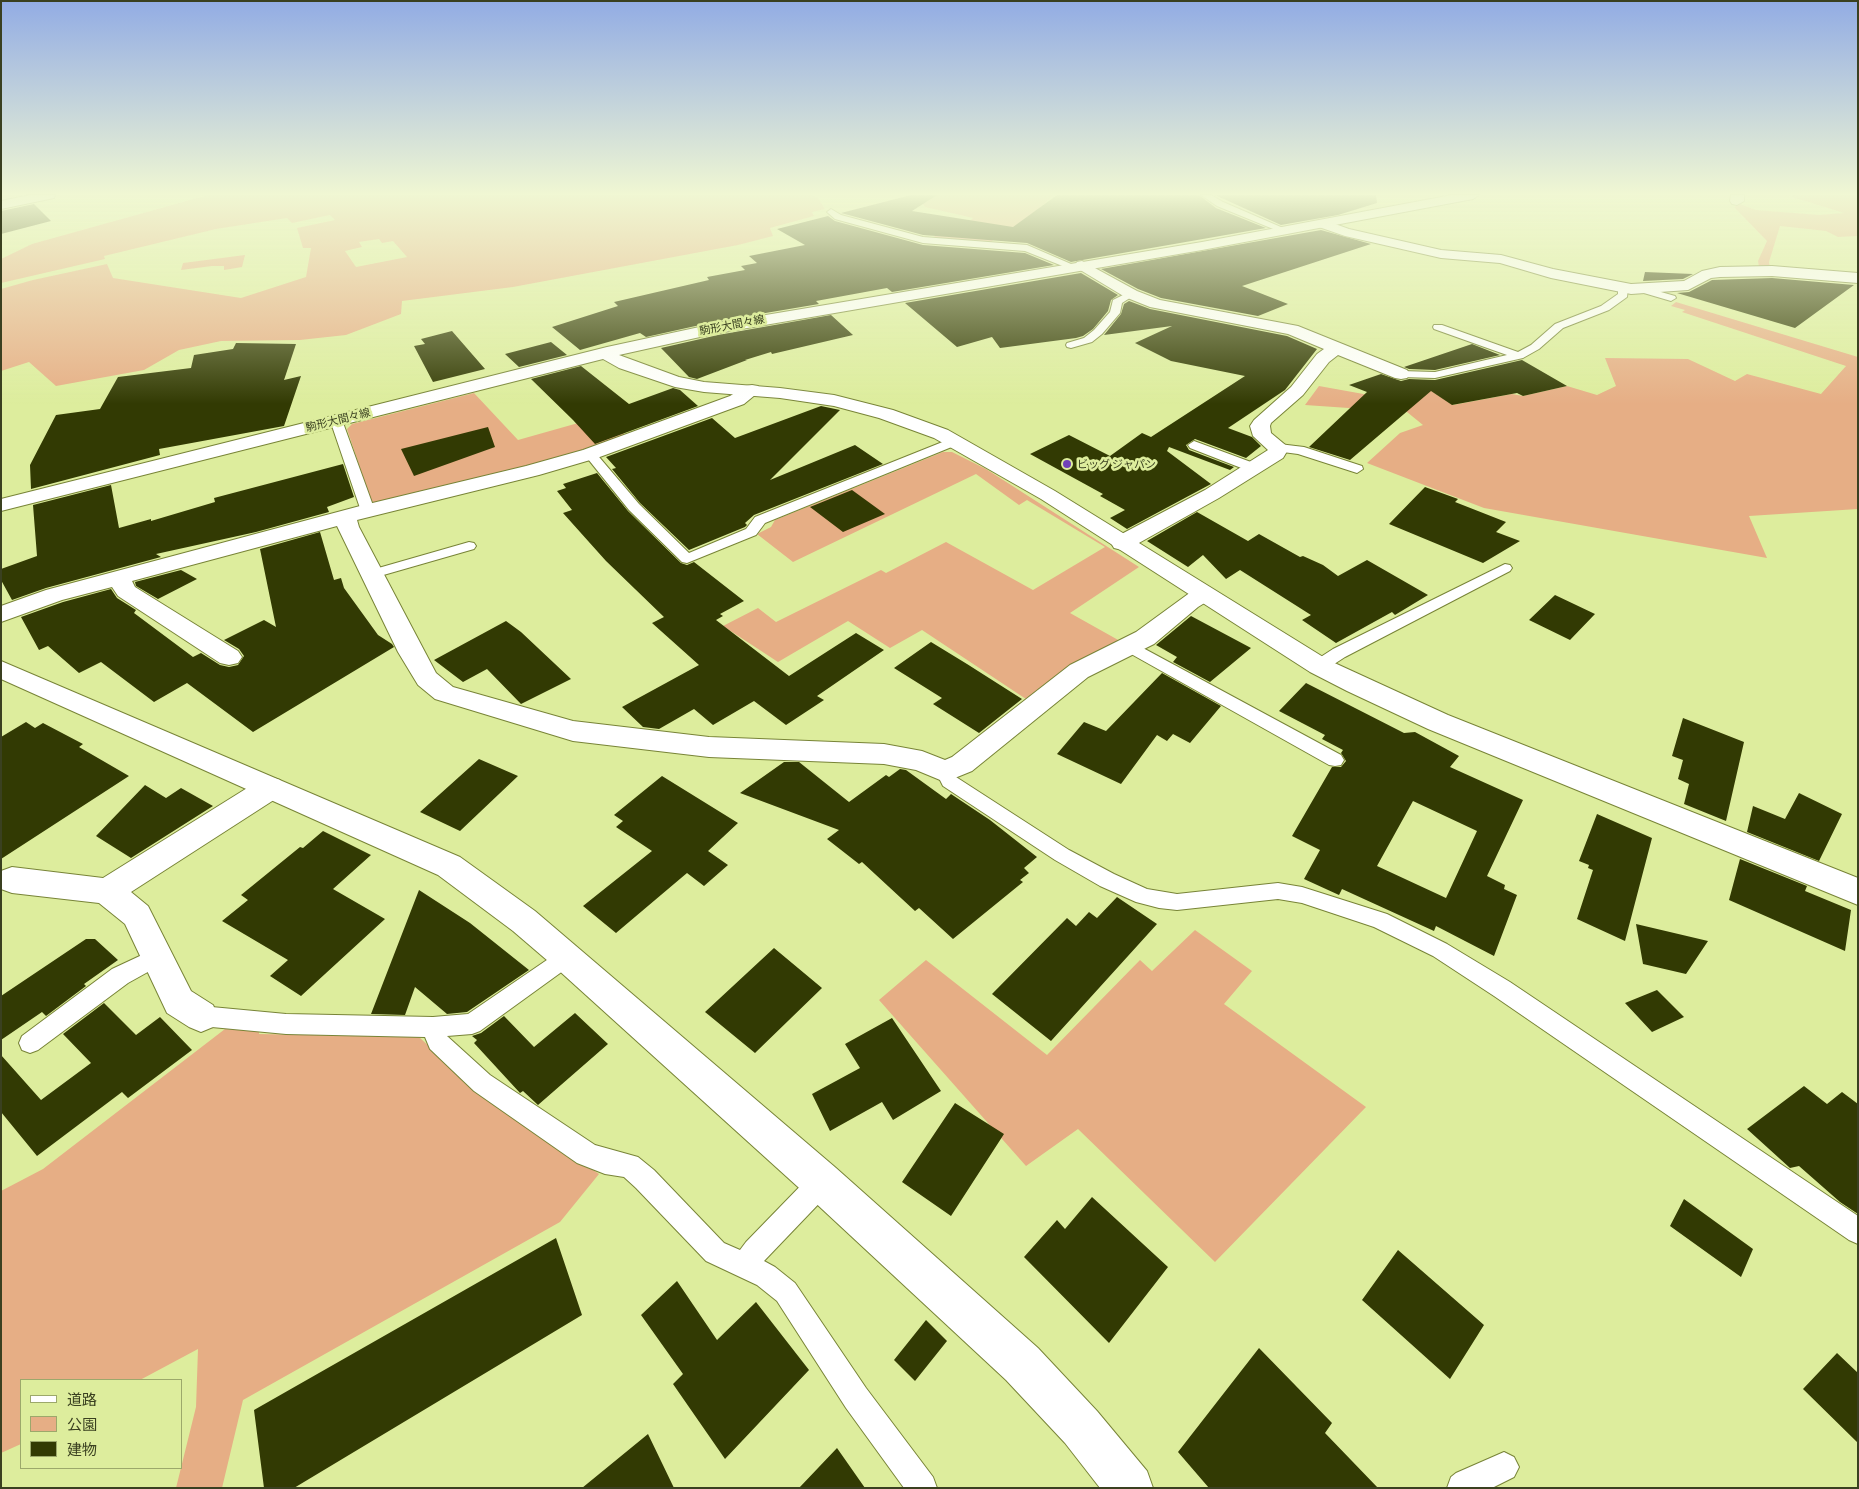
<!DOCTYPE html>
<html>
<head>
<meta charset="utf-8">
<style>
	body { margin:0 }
	#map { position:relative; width:1859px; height:1489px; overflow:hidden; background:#dded9d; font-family:Commissioner,"Noto Sans JP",sans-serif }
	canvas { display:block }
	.frame { position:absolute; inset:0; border:2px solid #3a4020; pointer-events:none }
	.legend { position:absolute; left:20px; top:1379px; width:162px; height:90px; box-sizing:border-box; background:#dded9d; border:1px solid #9ca86b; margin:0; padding:6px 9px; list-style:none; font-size:15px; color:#3a4020 }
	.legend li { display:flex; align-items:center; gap:10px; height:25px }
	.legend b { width:25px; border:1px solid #9ca86b }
</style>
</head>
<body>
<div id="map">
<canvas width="1859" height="1489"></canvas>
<div class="frame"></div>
<ul class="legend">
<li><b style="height:6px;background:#fff"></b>道路</li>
<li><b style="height:14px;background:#e6ae85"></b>公園</li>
<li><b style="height:14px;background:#323a03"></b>建物</li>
</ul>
</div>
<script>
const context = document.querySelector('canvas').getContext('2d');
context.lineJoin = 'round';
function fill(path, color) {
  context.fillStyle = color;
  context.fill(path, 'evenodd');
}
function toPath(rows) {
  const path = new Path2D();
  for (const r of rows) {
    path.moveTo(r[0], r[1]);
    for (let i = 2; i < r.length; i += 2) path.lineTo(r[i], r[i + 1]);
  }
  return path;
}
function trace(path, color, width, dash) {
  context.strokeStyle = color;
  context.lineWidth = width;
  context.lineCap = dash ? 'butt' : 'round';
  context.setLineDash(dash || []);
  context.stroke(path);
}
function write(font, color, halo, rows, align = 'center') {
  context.font = font + ' Commissioner,"Noto Sans JP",sans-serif';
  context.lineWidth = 5;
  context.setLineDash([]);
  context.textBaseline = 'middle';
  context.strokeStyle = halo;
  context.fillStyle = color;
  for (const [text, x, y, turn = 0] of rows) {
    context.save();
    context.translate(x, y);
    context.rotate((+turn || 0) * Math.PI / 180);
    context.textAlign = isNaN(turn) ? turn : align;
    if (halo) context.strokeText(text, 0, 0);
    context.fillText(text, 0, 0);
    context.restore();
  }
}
const green = toPath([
	[208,195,813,195,818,198,825,209,812,212,814,216,770,228,773,236,738,245,513,287,402,301,401,314,346,335,300,340,221,341,179,350,144,370,56,386,29,362,1,371,1,289,33,280,107,264,113,278,241,298,306,277,311,248,303,248,297,228,335,220,330,215,292,223,287,218,216,229,104,256,105,259,1,283,1,259,32,244],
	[379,239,382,243,393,241,407,257,356,267,345,251,362,247,359,242],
	[915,195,1054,195,1040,208,1026,228,994,238,991,243,933,239,938,231,958,233,973,218,925,207],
	[1795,195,1858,195,1858,236,1838,237,1826,231,1780,226,1769,262,1770,268,1759,267,1758,261,1767,241,1734,207,1740,204,1756,210,1819,215,1844,213,1789,196],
	[245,255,242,267,224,270,224,266,212,266,181,270,183,263],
	[1676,302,1858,357,1858,509,1749,516,1767,558,1484,508,1367,463,1400,433,1423,425,1407,412,1305,405,1319,386,1380,397,1427,388,1453,405,1512,394,1523,396,1567,386,1597,395,1616,386,1605,358,1688,359,1735,381,1747,374,1821,394,1846,366,1682,312,1685,310,1671,306],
	[474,393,518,440,603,416,627,436,531,466,373,507,347,429,352,424],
	[943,452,952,452,986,469,1139,567,1070,613,1120,641,1029,701,922,630,890,648,848,621,778,662,723,626,758,608,776,622,881,570,886,573,946,542,1033,590,1105,547,1027,500,1019,505,976,474,793,562,757,534,771,527,775,520],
	[1195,930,1252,971,1224,1004,1366,1107,1215,1262,1078,1129,1026,1166,879,1000,926,960,1047,1055,1140,960,1152,971],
	[225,1029,259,1031,259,1034,419,1037,471,1085,599,1174,560,1222,243,1400,222,1488,176,1488,196,1407,198,1349,140,1380,21,1380,21,1444,1,1453,1,1191,43,1169]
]);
const building = toPath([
	[911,195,937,195,912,211,1013,227,1057,195,1199,195,1216,208,1266,228,1071,262,1027,243,923,235,841,213],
	[1215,195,1376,195,1377,203,1338,215,1281,225],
	[34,204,51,221,1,234,1,211],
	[828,216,835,221,923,245,1025,253,1054,265,892,292,887,288,816,301,819,304,718,321,646,337,640,333,580,350,552,327,618,306,614,302,709,280,707,277,745,270,741,266,757,263,749,256,805,245,777,229],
	[1321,230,1371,244,1242,286,1288,304,1258,316,1161,298,1138,289,1101,269],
	[1645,272,1693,274,1683,279,1643,281],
	[1081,273,1118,295,1111,300,1108,311,1093,329,1083,336,1076,338,1000,348,992,337,957,347,905,303],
	[1772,278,1854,285,1795,328,1677,293,1689,292,1712,280],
	[1129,301,1150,309,1287,336,1317,349,1285,390,1228,428,1252,437,1261,446,1246,458,1195,439,1186,445,1189,450,1234,467,1230,470,1169,447,1167,451,1211,484,1127,529,1110,518,1125,510,1100,496,1103,494,1030,454,1069,435,1110,456,1142,433,1151,437,1245,376,1171,361,1135,343,1172,326,1104,335,1121,314,1124,304],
	[831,315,853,335,772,354,771,352,745,360,747,360,697,379,689,377,661,348,718,335],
	[452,331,485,369,433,382,414,346,425,344,421,339],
	[551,342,567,355,519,367,505,354],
	[236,343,296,344,284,380,301,376,284,426,159,449,160,455,31,489,30,465,56,415,100,409,118,377,191,368,194,355,233,349],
	[1472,344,1500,355,1435,370,1409,369,1404,367],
	[1522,360,1567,386,1523,396,1517,393,1452,405,1431,391,1350,460,1309,447,1367,392,1349,385,1381,374,1401,381,1409,379,1435,380],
	[581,366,629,404,673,388,680,390,698,406,595,444,573,420,531,379],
	[821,406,840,410,770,480,855,445,883,464,754,515,745,523,747,525,745,527,689,550,640,503,612,469,616,468,606,457,712,418,735,438],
	[488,427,495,447,414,476,401,449],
	[343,464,354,497,327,507,329,512,256,532,156,554,161,557,46,588,12,600,1,580,1,569,37,556,33,505,111,485,119,528,151,519,151,521,215,502,214,498],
	[597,473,628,511,681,563,687,565,694,562,744,601,720,614,723,616,716,620,789,676,856,633,884,650,817,696,824,700,786,725,754,701,713,725,694,709,659,729,643,727,622,707,699,665,652,623,664,617,606,561,563,513,572,510,557,491,566,488,563,484],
	[1425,487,1458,499,1455,502,1506,522,1496,532,1520,541,1483,563,1389,524],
	[852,490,885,514,843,532,810,507],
	[1197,512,1248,541,1259,534,1300,557,1303,556,1323,565,1338,576,1367,560,1428,595,1395,615,1392,612,1336,643,1302,620,1311,615,1240,570,1226,579,1203,555,1188,567,1147,541],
	[320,532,334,580,341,578,344,588,378,635,392,644,394,647,253,732,187,683,154,702,101,662,79,673,48,646,39,650,21,617,63,602,111,589,117,598,136,610,134,613,193,657,201,653,220,665,229,667,238,665,244,656,239,649,224,640,264,620,276,627,260,549],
	[181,570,197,579,158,599,136,586,135,582],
	[1555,595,1595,614,1570,640,1529,620],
	[1191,616,1251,648,1210,682,1173,662,1177,657,1156,645],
	[506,621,521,632,571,679,521,704,487,669,463,682,434,660],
	[931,642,967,664,1022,699,979,733,933,704,942,698,894,668],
	[1162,673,1221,706,1190,743,1173,734,1167,741,1157,735,1121,784,1057,754,1084,722,1106,731],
	[1306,683,1404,733,1415,732,1459,756,1450,767,1523,800,1487,876,1505,885,1504,889,1517,895,1494,956,1436,926,1434,931,1342,889,1339,895,1304,879,1320,850,1292,836,1332,767,1341,767,1346,761,1341,753,1343,750,1322,739,1325,735,1279,711],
	[1413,801,1477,831,1446,898,1377,866],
	[1683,718,1744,742,1726,821,1684,804,1689,784,1678,779,1683,760,1672,756],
	[26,722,35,728,43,723,83,744,79,747,129,776,1,859,1,737],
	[479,759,518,776,460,831,420,812],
	[784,762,799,762,849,802,886,775,889,777,900,769,906,770,946,799,951,794,990,820,1037,857,1024,868,1029,873,1020,880,1023,882,953,939,919,908,915,911,862,862,859,864,827,839,839,830,740,793],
	[662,776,738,823,708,851,728,865,704,886,687,873,616,933,583,906,652,851,616,827,623,821,614,815],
	[145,785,166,798,181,788,213,806,131,858,96,836],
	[1799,793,1842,814,1819,861,1747,832,1753,806,1785,819],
	[1597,814,1652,838,1625,941,1577,919,1593,870,1588,868,1589,865,1579,861],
	[323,831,371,855,333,889,385,919,301,996,270,976,288,960,222,921,248,900,241,895,300,847,303,848],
	[1740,859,1807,886,1805,891,1851,910,1845,951,1729,900],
	[419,890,470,923,529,970,467,1012,447,1014,415,987,405,1015,371,1014],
	[1117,897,1157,924,1051,1041,992,994,1067,918,1076,926,1089,912,1097,918],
	[1636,924,1708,941,1686,974,1643,964],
	[86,939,95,939,118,960,84,984,86,986,46,1016,42,1012,1,1040,1,996],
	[774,948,822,988,755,1053,705,1012],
	[1657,990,1684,1017,1652,1032,1625,1003],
	[104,1003,136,1035,160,1017,192,1050,128,1098,122,1092,37,1156,1,1112,1,1055,41,1100,91,1063,63,1034],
	[575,1013,608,1044,538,1105,523,1091,520,1093,474,1043,477,1040,472,1036,481,1033,504,1016,534,1047],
	[892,1018,941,1091,893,1120,882,1102,830,1131,812,1094,860,1068,845,1044],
	[1804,1086,1827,1104,1842,1092,1858,1104,1858,1214,1840,1202,1799,1166,1790,1168,1747,1129],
	[955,1103,1004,1134,951,1216,902,1182],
	[1092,1197,1168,1267,1109,1343,1024,1257,1057,1220,1065,1229],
	[1684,1199,1753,1249,1741,1277,1670,1226],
	[556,1238,582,1315,294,1488,264,1488,254,1410],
	[1398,1250,1484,1325,1450,1379,1362,1300],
	[677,1281,717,1340,756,1302,809,1370,725,1459,673,1384,683,1374,641,1315],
	[926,1320,947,1341,915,1381,894,1360],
	[1259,1348,1332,1423,1325,1433,1378,1488,1209,1488,1178,1452],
	[1837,1353,1858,1373,1858,1443,1803,1389],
	[648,1434,674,1488,582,1488],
	[837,1448,865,1488,799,1488]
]);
const lane = toPath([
	[1201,195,1211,195,1223,202,1290,231,1289,233,1283,233,1217,206,1201,195],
	[831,209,841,215,923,237,1027,245,1078,267,1076,269,1070,269,1025,251,923,243,835,219,827,212,831,209],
	[1623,285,1628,288,1627,297,1609,310,1563,328,1539,349,1523,358,1435,378,1401,377,1395,374,1401,371,1435,372,1507,355,1434,329,1433,327,1434,325,1442,325,1518,352,1531,345,1555,324,1601,306,1618,294,1618,288,1623,285],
	[1640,286,1675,296,1676,298,1671,301,1637,291,1637,287,1640,286],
	[1131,291,1136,294,1122,303,1120,313,1102,334,1092,342,1071,348,1067,347,1066,345,1067,343,1084,338,1094,330,1110,312,1113,300,1131,291],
	[336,416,342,420,375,511,373,514,368,515,361,511,330,420,336,416],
	[955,437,961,441,959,444,765,523,756,535,687,563,682,562,629,510,584,454,590,450,594,451,639,504,689,553,746,529,755,517,955,437],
	[1194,441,1259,465,1260,468,1254,472,1249,471,1190,448,1188,445,1194,441],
	[1279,444,1304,447,1362,466,1363,469,1357,473,1298,454,1275,451,1273,448,1275,445,1279,444],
	[469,542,474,543,476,546,474,549,373,578,368,577,366,574,368,571,469,542],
	[1505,564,1510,565,1512,568,1510,571,1345,657,1325,670,1319,671,1313,670,1311,666,1313,662,1333,649,1505,564],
	[1130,641,1341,755,1344,760,1341,765,1335,766,1329,765,1124,650,1122,646,1124,642,1130,641],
	[945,765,951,767,956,777,1069,850,1114,874,1147,889,1177,894,1278,883,1302,887,1387,914,1447,944,1510,982,1858,1216,1858,1244,1849,1240,1494,996,1433,956,1374,927,1302,903,1278,899,1177,910,1159,908,1136,902,1100,886,1055,860,943,786,936,772,939,767,945,765],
	[157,948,164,951,168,957,164,963,128,983,38,1050,30,1053,22,1050,19,1043,22,1036,112,969,157,948],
	[567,948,574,951,578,957,574,963,480,1031,472,1034,447,1036,490,1075,595,1145,638,1157,654,1170,724,1243,740,1250,746,1242,813,1173,822,1170,831,1173,834,1182,831,1191,764,1261,775,1267,795,1283,866,1388,933,1477,937,1488,904,1488,846,1408,777,1301,757,1285,706,1261,636,1188,624,1177,605,1174,577,1163,474,1091,430,1049,425,1037,286,1034,201,1026,193,1023,190,1016,193,1009,201,1006,286,1014,433,1017,468,1014,560,951,567,948],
	[1504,1452,1514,1457,1519,1467,1514,1477,1492,1488,1447,1488,1451,1477,1456,1473,1504,1452]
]);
const street = toPath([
	[30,195,55,195,54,198,1,209,1,201,30,195],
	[1731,195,1744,195,1744,201,1737,205,1732,204,1730,201,1731,195],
	[1324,220,1349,229,1441,250,1501,255,1553,269,1631,284,1684,281,1702,271,1720,267,1772,266,1858,273,1858,283,1772,276,1720,277,1711,278,1688,290,1631,294,1551,278,1500,263,1441,258,1345,236,1319,227,1317,224,1324,220],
	[1082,261,1137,291,1160,300,1298,326,1407,370,1410,374,1407,378,1401,379,1395,378,1338,355,1329,362,1303,395,1271,423,1270,426,1271,433,1289,448,1283,458,1219,498,1130,548,1122,550,1114,548,1111,543,1114,538,1205,490,1268,450,1253,436,1250,426,1254,420,1291,387,1317,354,1324,349,1288,334,1150,307,1125,297,1077,268,1075,265,1077,262,1082,261],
	[752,385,758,386,761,390,744,404,597,458,539,475,357,520,359,527,436,673,453,687,573,721,709,737,884,744,922,751,945,760,952,757,1070,665,1136,632,1195,589,1203,587,1211,589,1215,594,1211,599,1198,607,1154,644,1088,677,972,771,945,782,916,770,884,764,709,757,573,741,435,699,418,685,398,652,337,526,132,581,135,587,238,651,242,657,238,663,229,665,220,663,118,596,112,587,62,600,1,622,1,606,46,590,360,506,526,466,583,450,730,396,746,386,752,385],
	[270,777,280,780,284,788,280,796,131,892,148,906,191,991,213,1005,218,1016,213,1027,201,1032,189,1027,167,1013,125,924,99,903,12,893,1,889,1,871,12,867,103,878,260,780,270,777]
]);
const secondary = toPath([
	[1452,195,1479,195,1473,199,1202,250,718,333,619,355,679,377,704,382,780,388,834,395,893,410,948,430,1055,491,1328,660,1448,715,1858,878,1858,905,1428,729,1347,691,1310,672,1041,499,934,438,879,418,834,406,780,398,704,392,675,387,619,368,603,359,1,511,1,499,607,347,718,323,1202,242,1452,195],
	[1,661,460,857,535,911,836,1168,1038,1348,1097,1411,1147,1471,1153,1488,1100,1488,1065,1443,1006,1380,808,1196,555,967,513,931,438,875,1,679,1,661]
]);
const markers = [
	[1067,464,5,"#7041b8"]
];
const farStreetnames = [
	["駒形大間々線",732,325,-11],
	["駒形大間々線",338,420,-14]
];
const farPoinames = [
	["ビッグ ジャパン",1077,464]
];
fill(green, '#e6ae85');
fill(building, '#323a03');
trace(lane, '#788437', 2);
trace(street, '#788437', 2);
trace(secondary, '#788437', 2);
fill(lane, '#fff');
fill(street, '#fff');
fill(secondary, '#fff');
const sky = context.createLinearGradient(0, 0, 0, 404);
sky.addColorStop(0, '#92ace4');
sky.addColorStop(0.48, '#f0f7d3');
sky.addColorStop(1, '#f0f7d300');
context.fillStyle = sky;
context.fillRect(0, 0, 1859, 404);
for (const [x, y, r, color] of markers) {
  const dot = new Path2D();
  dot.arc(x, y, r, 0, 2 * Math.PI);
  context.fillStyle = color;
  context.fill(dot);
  trace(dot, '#dded9d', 2);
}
write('11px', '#3a4020', '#dded9d', farStreetnames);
write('11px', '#3a4020', '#dded9d', farPoinames, 'left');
</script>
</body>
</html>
